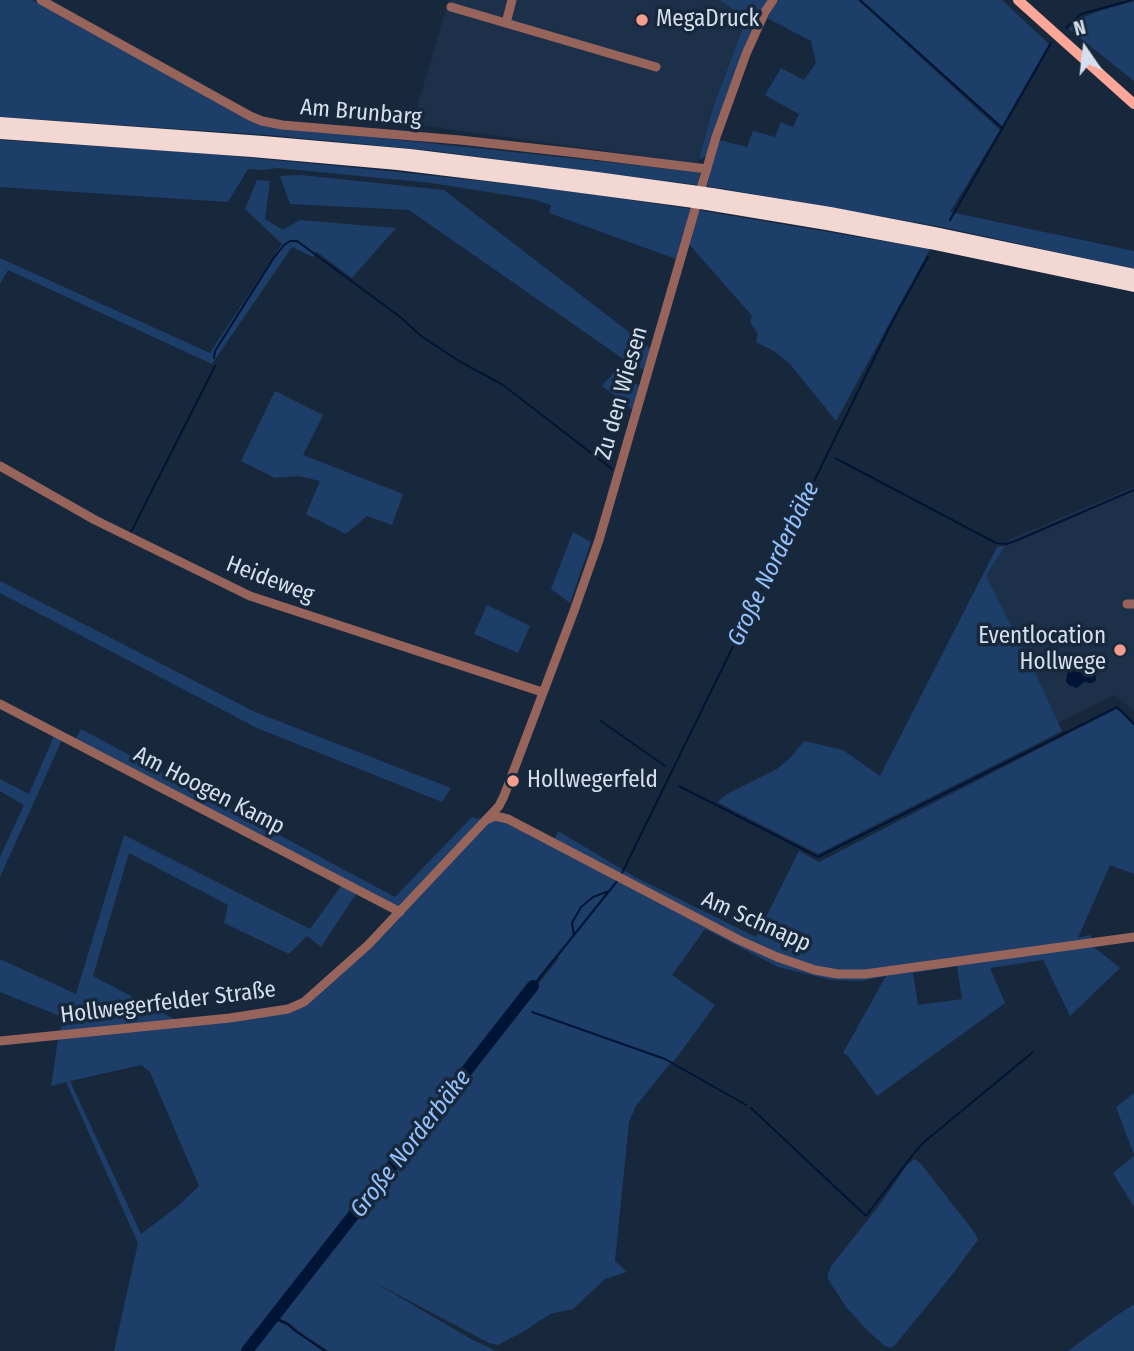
<!DOCTYPE html>
<html>
<head>
<meta charset="utf-8">
<style>
	body { margin:0 }
	#map { position:relative; width:1134px; height:1351px; overflow:hidden; background:#18283c; font-family:"Fira Sans Condensed",sans-serif }
	canvas { display:block }
	.north { position:absolute; left:1050px; top:14px; width:70px; height:70px; -webkit-text-stroke:5px #18283c; paint-order:stroke; rotate:346deg; font-size:19px; font-weight:700; line-height:28px; text-align:center; color:#d5dfed }
	.north::after { content:''; display:block; margin:auto; width:24px; height:32px; background:#d5dfed; clip-path:polygon(50% 0,100% 100%,50% 72%,0 100%) }
</style>
</head>
<body>
<div id="map">
<canvas width="1134" height="1351"></canvas>
<div class="north">N</div>
</div>
<script>
const context = document.querySelector('canvas').getContext('2d');
context.lineJoin = 'round';
function fill(path, color) {
  context.fillStyle = color;
  context.fill(path, 'evenodd');
}
function toPath(rows) {
  const path = new Path2D();
  for (const r of rows) {
    path.moveTo(r[0], r[1]);
    for (let i = 2; i < r.length; i += 2) path.lineTo(r[i], r[i + 1]);
  }
  return path;
}
function trace(path, color, width, dash) {
  context.strokeStyle = color;
  context.lineWidth = width;
  context.lineCap = dash ? 'butt' : 'round';
  context.setLineDash(dash || []);
  context.stroke(path);
}
function write(font, color, halo, rows, align = 'center') {
  context.font = font + ' "Fira Sans Condensed",sans-serif';
  context.lineWidth = 7;
  context.setLineDash([]);
  context.textBaseline = 'middle';
  context.strokeStyle = halo;
  context.fillStyle = color;
  for (const [text, x, y, turn = 0] of rows) {
    context.save();
    context.translate(x, y);
    context.rotate((+turn || 0) * Math.PI / 180);
    context.textAlign = isNaN(turn) ? turn : align;
    if (halo) context.strokeText(text, 0, 0);
    context.fillText(text, 0, 0);
    context.restore();
  }
}
const built = toPath([
	[449,0,720,0,746,19,712,111,699,160,694,165,635,155,412,124],
	[1134,487,1134,711,1115,695,1058,723,1040,683,986,576,1010,539]
]);
const green = toPath([
	[0,0,32,0,260,125,700,172,698,185,434,151,268,135,0,117],
	[720,0,770,0,706,156,699,160,712,111,746,19],
	[778,0,858,0,1000,130,950,212,1134,251,1134,269,942,227,707,186,719,140,747,147,753,131,775,137,781,122,793,127,799,114,765,95,781,68,804,80,816,63,811,41,767,18],
	[861,0,1002,0,1049,44,1002,126],
	[1134,1,1134,81,1069,29,1081,18,1100,11],
	[0,140,189,152,379,170,555,189,691,209,930,249,836,421,790,364,774,351,756,342,758,334,750,322,752,316,689,244,681,242,676,259,549,213,551,205,532,199,431,183,278,168,262,170,248,169,228,202,0,187],
	[301,175,444,190,651,349,645,370,632,365,409,210,290,204,280,176],
	[257,180,270,181,265,219,283,230,300,220,396,228,352,278,317,252,313,257,292,247,212,364,8,270,0,284,0,258,210,353,282,244,245,209],
	[613,373,640,386,633,410,602,386],
	[275,391,323,415,303,455,403,494,392,525,367,516,346,534,306,514,320,481,298,476,275,478,241,461],
	[573,532,591,542,570,603,551,589],
	[1005,546,986,576,1040,683,1062,731,818,854,717,802,727,794,777,769,790,758,804,741,843,750,880,776,997,547],
	[0,581,255,712,451,788,442,802,257,728,0,593],
	[487,605,530,626,518,653,474,634],
	[1116,709,1121,712,1134,726,1134,874,1110,865,1078,938,1091,935,1094,947,1120,968,1070,1016,1043,960,990,968,1005,1003,877,1096,848,1056,843,1053,886,976,862,981,831,980,778,967,705,929,672,975,715,1005,675,1060,667,1067,636,1106,629,1122,615,1261,627,1272,605,1279,573,1309,550,1314,526,1330,498,1345,489,1343,372,1281,471,1339,496,1351,329,1351,307,1337,289,1323,276,1317,559,958,557,954,346,1221,246,1351,114,1351,138,1243,66,1082,51,1086,59,1033,65,1018,0,992,0,959,76,994,124,835,310,929,342,885,356,894,321,947,307,936,289,954,224,923,228,905,129,853,93,976,176,1020,177,1025,307,1002,399,909,76,739,81,729,395,897,472,817,477,819,480,818,487,823,497,820,504,822,554,840,558,831,635,877,756,937,799,851,819,862],
	[957,966,962,999,918,1005,913,973],
	[141,1065,150,1072,199,1186,178,1206,141,1234,70,1081],
	[54,736,62,740,0,877,0,857,24,805,0,791,0,779,29,794],
	[1134,1093,1134,1155,1116,1107],
	[1134,1156,1134,1207,1113,1173],
	[915,1159,921,1164,975,1233,978,1240,948,1280,896,1344,891,1348,885,1346,867,1330,846,1307,828,1279,828,1274,831,1266,879,1206,907,1165],
	[1134,1304,1134,1351,1068,1351,1113,1318],
	[272,1321,277,1321,286,1325,323,1351,249,1351]
]);
const water = toPath([
	[1089,663,1094,667,1096,673,1096,680,1092,683,1084,682,1077,688,1069,685,1066,682,1067,673,1074,666]
]);
const stream = toPath([
	[860,0,1002,128],
	[1066,28,1081,14,1132,0],
	[950,220,1051,43],
	[214,358,215,351,273,259,284,245,290,241,297,241,399,316,421,336,459,361,503,385,612,469],
	[835,458,996,543,1007,544,1020,539,1134,490],
	[131,532,215,366],
	[601,721,665,766],
	[679,786,818,857,1117,707,1134,724],
	[622,873,891,324,928,257],
	[574,936,572,923,581,907,593,897,609,891],
	[533,986,618,880],
	[532,1012,665,1059,746,1105],
	[751,1108,866,1216,915,1152,924,1142,1033,1052],
	[273,1317,288,1324,294,1330,325,1351]
]);
const river = toPath([
	[247,1351,533,986]
]);
const minor = toPath([
	[41,0,250,116,262,121,282,125,460,140,577,153,707,169],
	[451,7,656,67],
	[506,23,512,0],
	[0,466,95,520,250,596,542,692],
	[1127,604,1134,604],
	[0,704,400,912],
	[488,819,495,816,508,819,739,940,777,957,815,970,838,974,865,974,1134,937],
	[0,1041,230,1018,288,1009,304,1002,368,945,499,806,504,796,574,611,599,540,716,137,746,54,765,12,773,0]
]);
const major = toPath([
	[1018,0,1134,104]
]);
const highway = toPath([
	[0,123,263,142,410,155,597,178,691,191],
	[0,133,252,151,398,164,529,180,687,201],
	[712,194,830,213,934,233,1134,275],
	[707,204,827,224,930,243,1134,286]
]);
const highwayBridge = toPath([
	[691,191,712,194],
	[687,201,707,204]
]);
const markers = [
	[642,20,7,"#f59d8f"],
	[1120,650,7,"#f59d8f"],
	[513,781,7,"#f59d8f"]
];
const poiNames = [
	["MegaDruck",656,20],
	["Eventlocation",1106,637,"right"],
	["Hollwege",1106,663,"right"],
	["Hollwegerfeld",527,781]
];
const streetNames = [
	["Am Brunbarg",361,113,5],
	["Zu den Wiesen",622,393,-74],
	["Heideweg",270,580,21],
	["Am Hoogen Kamp",209,791,27],
	["Am Schnapp",756,922,24],
	["Hollwegerfelder Straße",168,1003,-7]
];
const waterNames = [
	["Große Norderbäke",774,564,-64],
	["Große Norderbäke",411,1144,-52]
];
fill(built, '#1c304a');
fill(green, '#1c3e69');
fill(water, '#001435');
trace(stream, '#001435', 2);
trace(river, '#001435', 12);
trace(minor, '#97645c', 9);
trace(major, '#fba699', 10);
trace(highway, '#f2d7d3', 12);
trace(highwayBridge, '#f2d7d3', 12);
for (const [x, y, r, color] of markers) {
  const dot = new Path2D();
  dot.arc(x, y, r, 0, 2 * Math.PI);
  context.fillStyle = color;
  context.fill(dot);
  trace(dot, '#18283c', 2.5);
}
write('23px', '#d5dfed', '#18283c', poiNames, 'left');
write('23px', '#d5dfed', '#18283c', streetNames);
write('italic 24px', '#94c1fc', '#18283c', waterNames);
</script>
</body>
</html>
